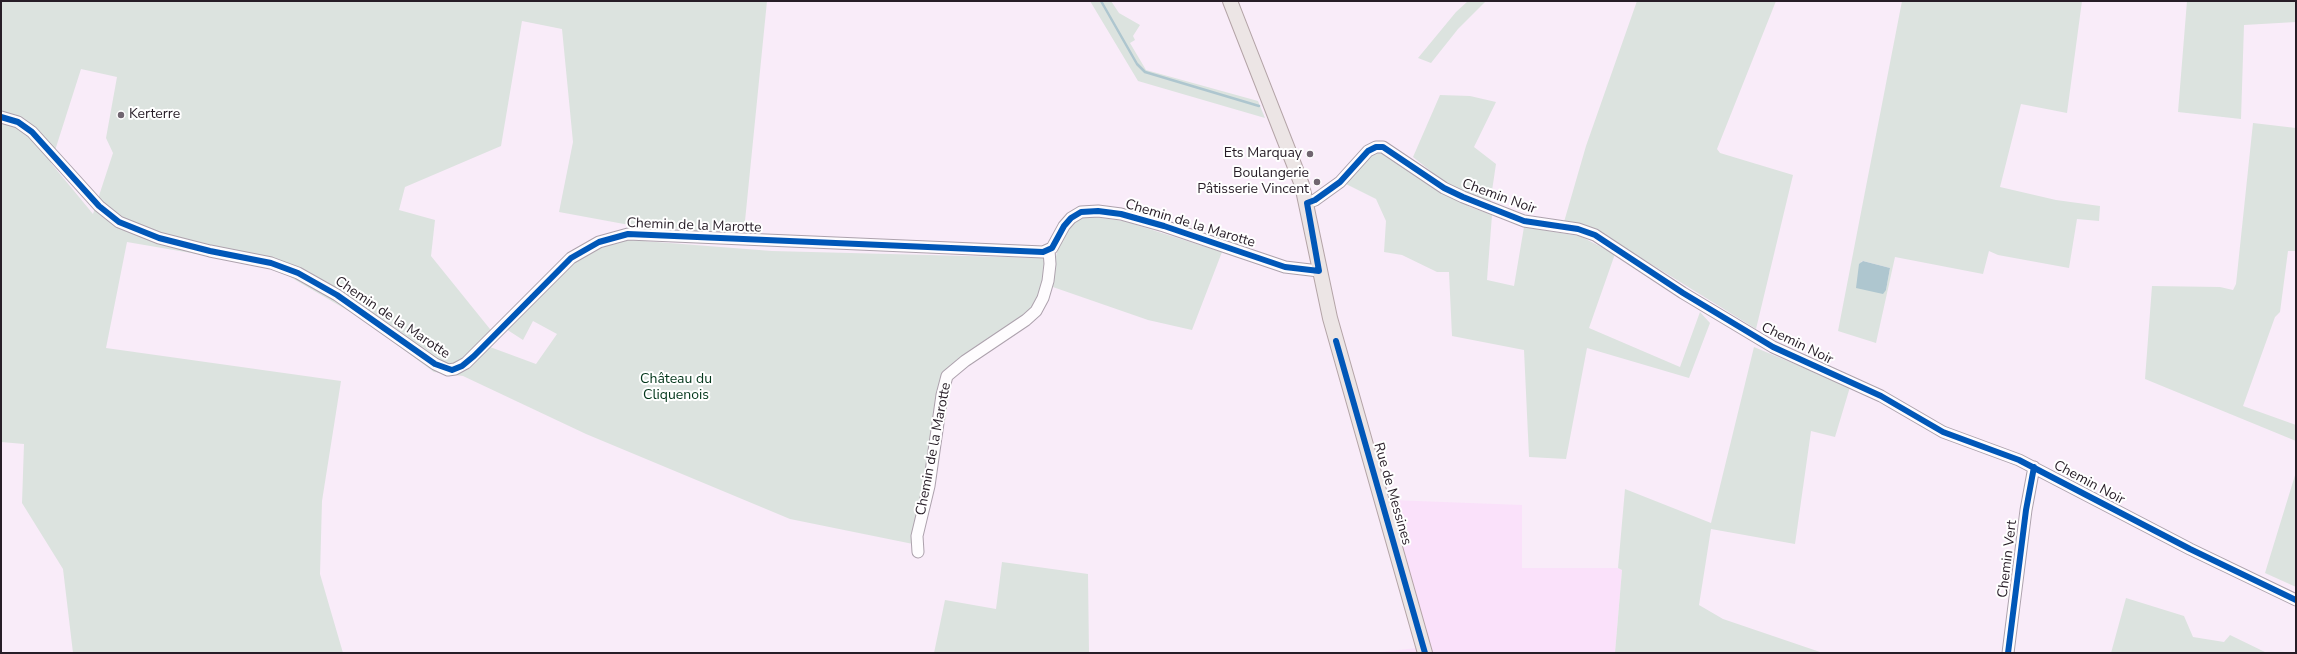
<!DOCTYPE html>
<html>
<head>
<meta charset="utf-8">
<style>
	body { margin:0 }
	#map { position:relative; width:2297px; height:654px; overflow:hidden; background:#f9ecf9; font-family:"Nunito Sans",sans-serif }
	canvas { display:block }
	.frame { position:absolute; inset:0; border:2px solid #271d27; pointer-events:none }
</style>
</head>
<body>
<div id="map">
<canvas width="2297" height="654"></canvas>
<div class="frame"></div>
</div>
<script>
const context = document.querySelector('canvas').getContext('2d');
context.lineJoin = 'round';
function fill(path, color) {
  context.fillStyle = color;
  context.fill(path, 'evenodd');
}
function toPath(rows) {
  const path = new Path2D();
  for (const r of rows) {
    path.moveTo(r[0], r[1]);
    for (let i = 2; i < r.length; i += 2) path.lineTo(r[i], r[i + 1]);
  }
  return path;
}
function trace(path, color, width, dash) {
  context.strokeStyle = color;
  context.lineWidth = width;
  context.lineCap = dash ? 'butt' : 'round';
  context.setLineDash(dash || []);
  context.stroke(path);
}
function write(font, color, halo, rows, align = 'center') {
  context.font = font + ' "Nunito Sans",sans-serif';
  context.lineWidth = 4;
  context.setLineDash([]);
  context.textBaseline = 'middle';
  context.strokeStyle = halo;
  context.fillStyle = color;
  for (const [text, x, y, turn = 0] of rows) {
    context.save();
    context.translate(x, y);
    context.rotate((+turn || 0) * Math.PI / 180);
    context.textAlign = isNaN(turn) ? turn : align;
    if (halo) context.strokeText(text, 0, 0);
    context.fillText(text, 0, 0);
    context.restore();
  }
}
const built = toPath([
	[1391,500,1522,505,1522,568,1618,568,1622,570,1615,653,1371,653,1417,648,1374,502]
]);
const green = toPath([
	[1,1,767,1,744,231,700,231,624,224,559,212,573,142,562,29,522,21,501,146,405,187,399,210,435,220,431,256,498,339,490,347,536,364,557,334,533,321,523,340,506,329,576,261,600,246,618,239,772,251,1046,258,1041,295,1030,314,942,382,913,544,790,519,586,434,463,376,434,372,359,317,273,267,127,242,106,348,341,381,322,501,320,574,343,653,73,653,63,569,22,503,24,444,1,442],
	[81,69,117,77,106,138,113,153,93,214,51,163],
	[1090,1,1111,1,1119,13,1140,25,1133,36,1135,40,1130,43,1146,70,1258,101,1265,118,1138,81],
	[1468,1,1486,1,1458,29,1431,63,1418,58,1456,12],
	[1637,1,1776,1,1717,149,1720,153,1793,175,1756,329,1609,238,1593,229,1564,222,1586,146],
	[1902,1,2082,1,2067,113,2021,104,2000,187,2056,200,2100,206,2099,221,2077,219,2069,268,1998,255,1989,251,1983,274,1895,257,1876,343,1838,331],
	[1863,261,1890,268,1886,290,1861,262],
	[2187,1,2296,1,2296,22,2244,25,2241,119,2178,112],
	[1440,95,1470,96,1496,102,1474,147,1496,164,1490,204,1443,181,1413,157],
	[2253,123,2296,128,2296,251,2288,251,2280,312,2275,317,2243,406,2296,425,2296,441,2145,379,2152,286,2220,287,2233,290,2236,284],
	[1372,152,1382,152,1470,207,1492,215,1487,280,1514,286,1524,227,1580,236,1615,254,1589,328,1680,367,1700,312,1710,323,1689,378,1587,348,1566,459,1529,457,1524,350,1452,336,1449,272,1437,272,1402,255,1384,252,1386,221,1376,199,1346,184],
	[1094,217,1124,221,1222,252,1192,330,1148,320,1050,286,1059,242,1077,218],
	[1754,347,1850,387,1835,437,1811,431,1795,544,1711,529,1699,605,1723,619,1823,653,1615,653,1622,570,1618,568,1625,489,1711,523],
	[2296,472,2296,587,2265,573],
	[1002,562,1088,574,1089,653,934,653,945,600,996,609],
	[2126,598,2184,616,2193,637,2224,642,2230,635,2267,653,2111,653]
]);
const water = toPath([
	[1863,261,1890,268,1886,290,1883,294,1856,288,1859,264]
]);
const stream = toPath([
	[1101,1,1137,64,1145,72,1259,106]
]);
const minor = toPath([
	[1,117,18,122,32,132,99,206,119,222,159,238,210,251,271,263,298,273,337,295,435,364,448,370,455,369,466,363,571,258,599,242,628,234,1043,252,1052,248,1064,226,1071,218,1081,212,1098,211,1121,214,1164,226,1285,267,1319,271],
	[1307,203,1315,200,1340,182,1368,151,1376,147,1383,147,1444,188,1463,197,1524,221,1578,229,1595,235,1683,293,1773,347,1881,396,1943,432,2019,460,2190,549,2296,600],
	[918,552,917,536,929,486,942,395,947,376,965,361,1026,320,1036,311,1043,298,1048,281,1050,264,1049,250],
	[2008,653,2026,510,2034,467]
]);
const major = toPath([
	[1230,1,1302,185,1330,318,1425,653]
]);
const cycleway = toPath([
	[1,117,18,122,32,132,99,206,119,222,159,238,210,251,271,263,298,273,337,295,435,364,452,370,462,366,474,356,571,258,599,242,628,234,1043,252,1052,248,1064,226,1071,218,1081,212,1098,211,1121,214,1164,226,1285,267,1319,271,1307,203,1315,200,1340,182,1368,151,1376,147,1383,147,1444,188,1463,197,1524,221,1578,229,1595,235,1683,293,1773,347,1881,396,1943,432,2019,460,2190,549,2296,600],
	[1336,341,1425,653],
	[2008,653,2026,510,2034,467]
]);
const markers = [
	[121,115,4,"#706570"],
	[1310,154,4,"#706570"],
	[1317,182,4,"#706570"]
];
const poiNames = [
	["Kerterre",129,115,"left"],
	["Ets Marquay",1302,154],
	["Boulangerie",1309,174],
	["Pâtisserie Vincent",1309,190]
];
const streetNames = [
	["Chemin Noir",1499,197,20],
	["Chemin de la Marotte",1190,224,17],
	["Chemin de la Marotte",694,226,2],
	["Chemin de la Marotte",392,318,34],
	["Chemin Noir",1797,344,26],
	["Chemin de la Marotte",934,449,-79],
	["Chemin Noir",2089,483,28],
	["Rue de Messines",1392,494,74],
	["Chemin Vert",2008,559,-83]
];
const parkNames = [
	["Château du",676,380],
	["Cliquenois",676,396]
];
fill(built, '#fae1fa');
fill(green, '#dce3df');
fill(water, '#aec6cf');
trace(stream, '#aec6cf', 2.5);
trace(minor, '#ada2ad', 13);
trace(major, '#b4a4a7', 16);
trace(minor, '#fefcfe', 11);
trace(major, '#ece5e5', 14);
trace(cycleway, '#0057b8', 6);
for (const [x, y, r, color] of markers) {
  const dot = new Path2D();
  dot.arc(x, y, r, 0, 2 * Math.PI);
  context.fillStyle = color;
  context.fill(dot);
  trace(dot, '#fff', 1.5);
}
write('14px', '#271d27', '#fff', poiNames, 'right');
write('14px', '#271d27', '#fff', streetNames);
write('14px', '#02361a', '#fff', parkNames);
</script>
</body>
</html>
